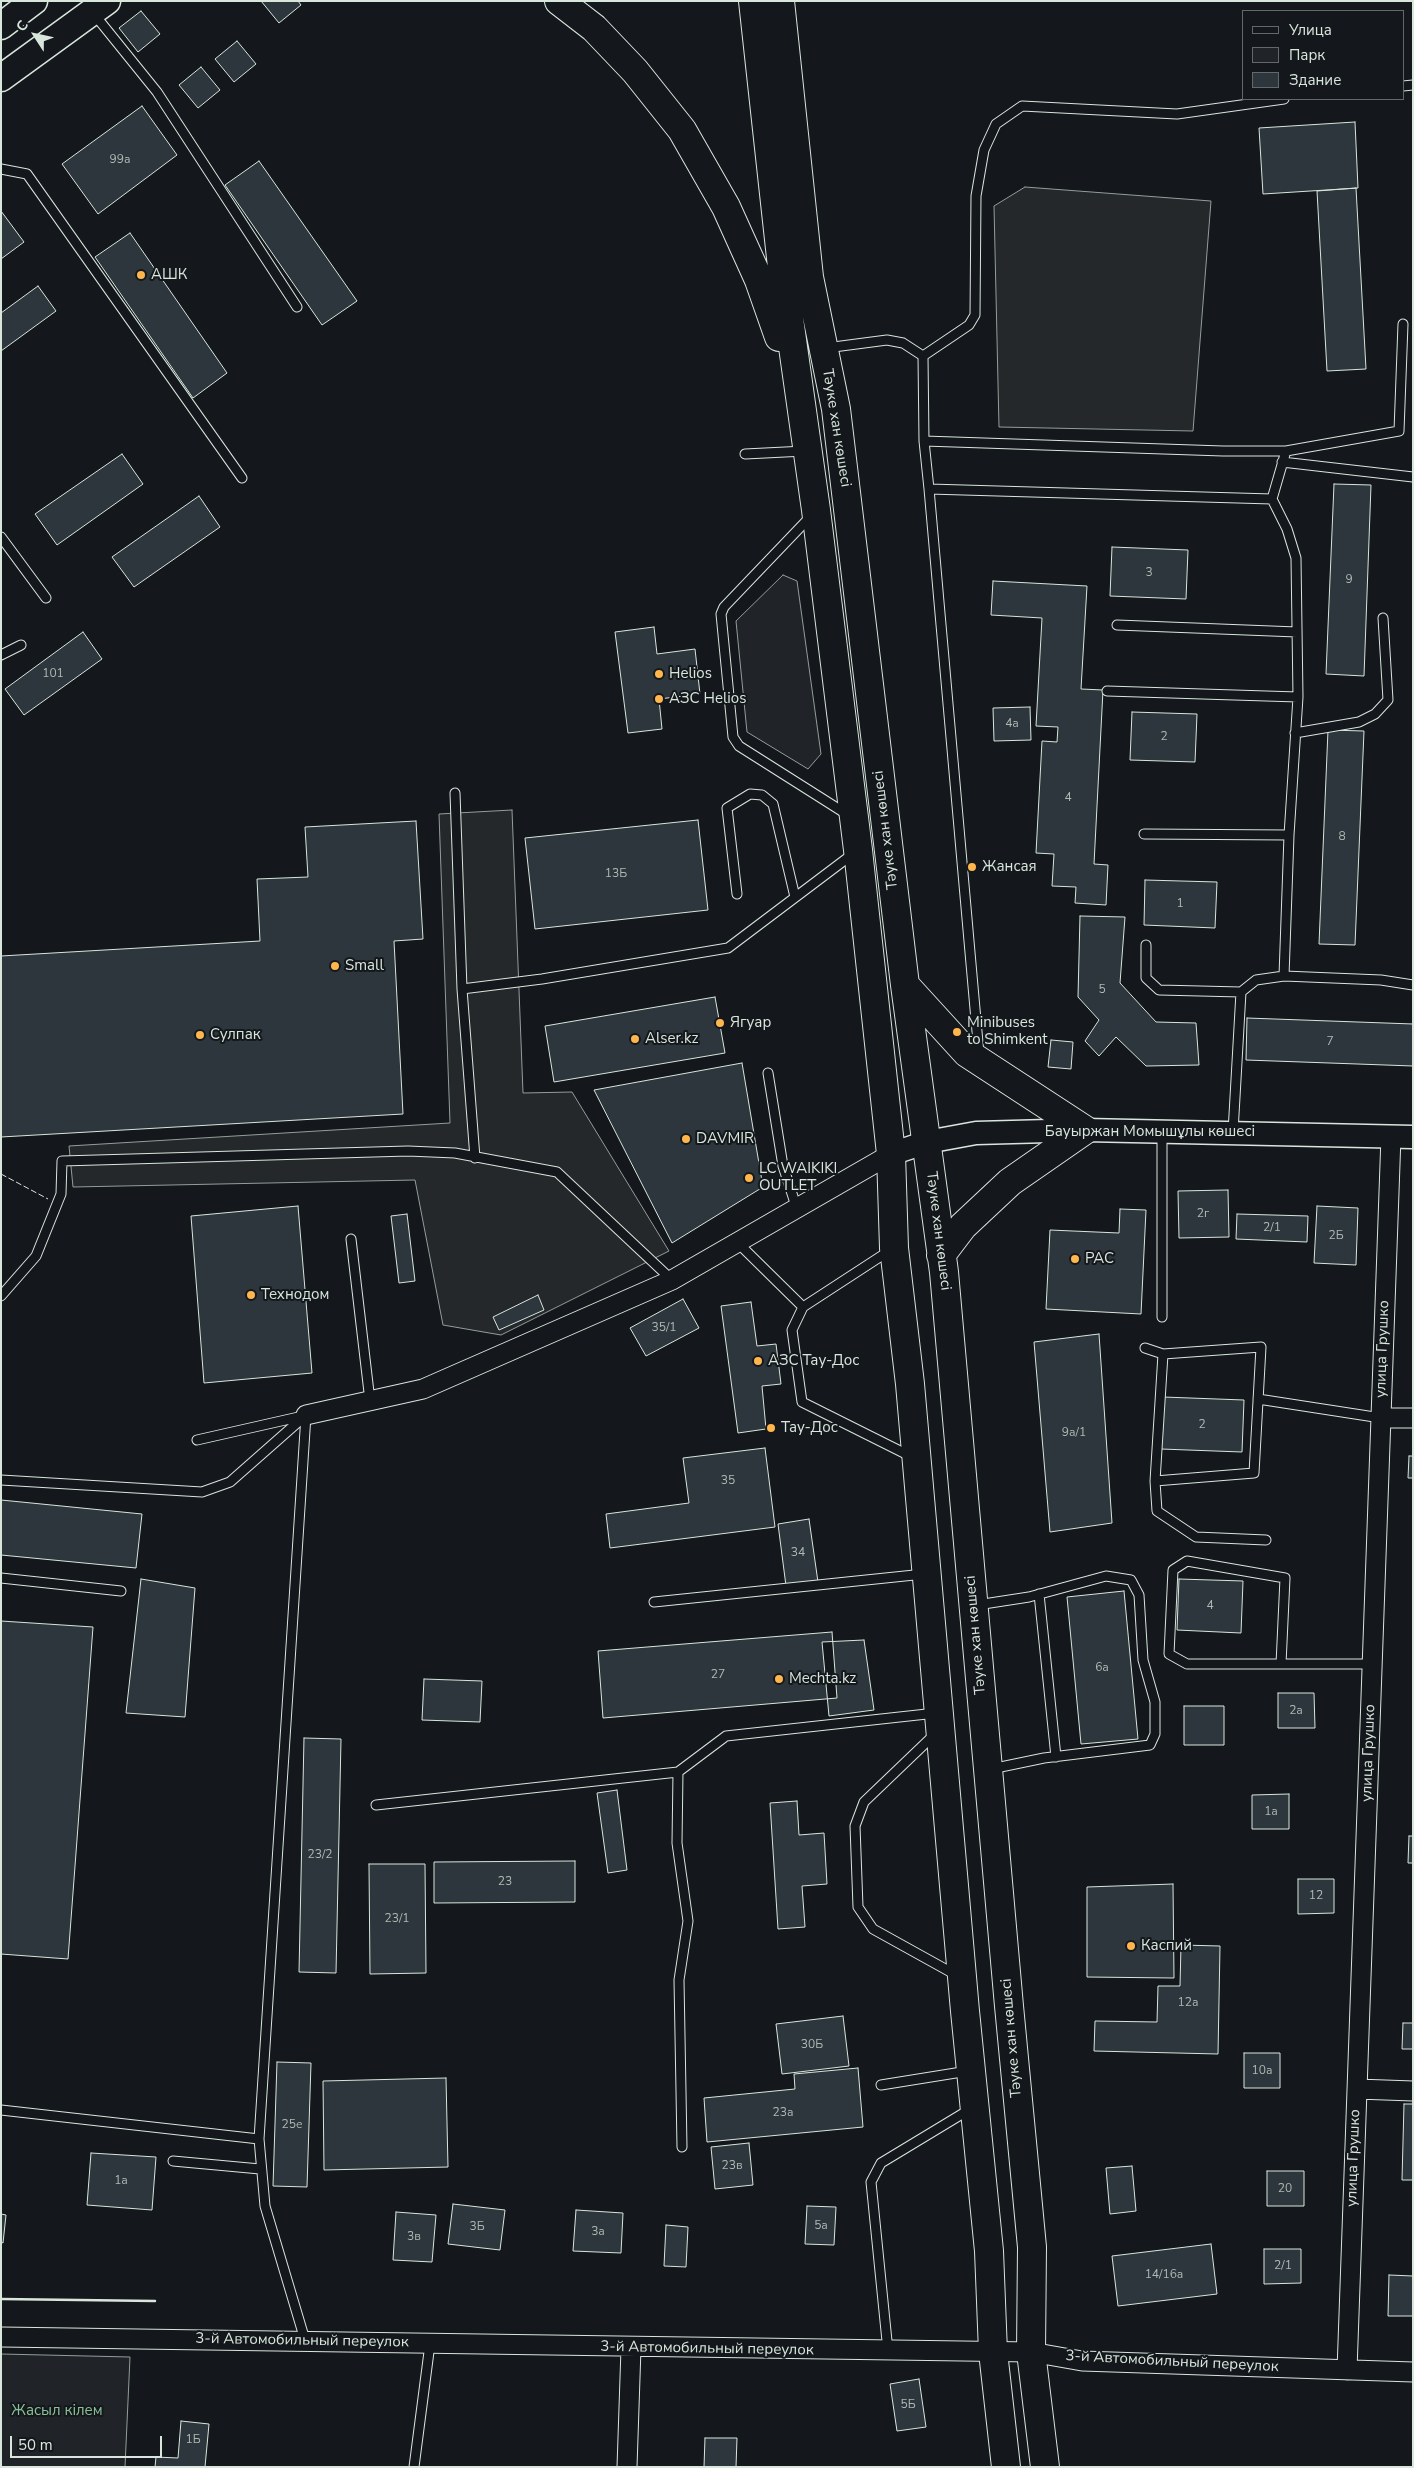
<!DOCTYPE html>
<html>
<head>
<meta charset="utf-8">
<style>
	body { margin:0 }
	#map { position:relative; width:1414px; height:2468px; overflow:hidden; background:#14181c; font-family:"Nunito Sans",sans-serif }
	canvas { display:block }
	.frame { position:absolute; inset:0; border:2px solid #d8e6dc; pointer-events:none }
	.legend { position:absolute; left:1242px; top:10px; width:162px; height:90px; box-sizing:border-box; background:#14181c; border:1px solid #626a69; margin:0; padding:6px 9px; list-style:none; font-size:15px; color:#d8e6dc }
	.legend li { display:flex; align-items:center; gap:10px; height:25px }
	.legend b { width:25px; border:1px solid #626a69 }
	.north { position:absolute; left:10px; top:10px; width:50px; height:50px; -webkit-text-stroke:4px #14181c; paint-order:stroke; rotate:305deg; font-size:14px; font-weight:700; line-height:20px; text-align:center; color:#d8e6dc }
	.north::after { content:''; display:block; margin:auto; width:18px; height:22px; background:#d8e6dc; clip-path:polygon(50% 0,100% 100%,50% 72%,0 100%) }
	.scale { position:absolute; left:10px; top:2436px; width:152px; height:22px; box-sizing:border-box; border:2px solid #d8e6dc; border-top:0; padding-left:6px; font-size:15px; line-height:18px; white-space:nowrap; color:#d8e6dc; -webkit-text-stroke:4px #14181c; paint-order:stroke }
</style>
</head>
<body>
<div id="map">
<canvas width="1414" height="2468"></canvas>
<div class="frame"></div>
<ul class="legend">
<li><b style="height:6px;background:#14181c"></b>Улица</li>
<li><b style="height:14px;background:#202428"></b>Парк</li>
<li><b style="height:14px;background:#2c363c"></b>Здание</li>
</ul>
<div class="north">С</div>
<div class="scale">50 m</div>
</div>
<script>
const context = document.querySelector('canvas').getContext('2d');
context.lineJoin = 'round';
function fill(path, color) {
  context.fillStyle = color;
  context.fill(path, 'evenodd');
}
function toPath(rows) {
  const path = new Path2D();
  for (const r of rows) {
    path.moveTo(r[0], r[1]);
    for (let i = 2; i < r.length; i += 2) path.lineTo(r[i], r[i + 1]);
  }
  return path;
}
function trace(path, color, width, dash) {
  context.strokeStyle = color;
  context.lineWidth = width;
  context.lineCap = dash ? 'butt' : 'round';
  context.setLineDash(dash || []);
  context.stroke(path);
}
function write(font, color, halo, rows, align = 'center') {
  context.font = font + ' "Nunito Sans",sans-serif';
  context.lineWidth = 4;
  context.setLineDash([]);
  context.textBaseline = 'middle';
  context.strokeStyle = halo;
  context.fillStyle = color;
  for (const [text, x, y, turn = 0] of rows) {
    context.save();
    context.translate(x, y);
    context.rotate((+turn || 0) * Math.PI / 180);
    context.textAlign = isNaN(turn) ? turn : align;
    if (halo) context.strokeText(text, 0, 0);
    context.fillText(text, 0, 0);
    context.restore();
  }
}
const green = toPath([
	[783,575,797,581,821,754,808,769,747,732,736,621,783,575],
	[1,2354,130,2357,125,2467,1,2467,1,2354]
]);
const parking = toPath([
	[1025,187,1211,201,1193,431,999,427,994,206,1025,187],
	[512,810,523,1093,572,1092,669,1251,501,1335,443,1325,415,1180,73,1187,69,1146,450,1123,439,814,512,810]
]);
const building = toPath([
	[261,1,298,1,301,5,279,23,261,1],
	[141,11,160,34,138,52,119,28,141,11],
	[237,41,256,64,234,82,215,59,237,41],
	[201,67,220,90,198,108,179,85,201,67],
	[142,106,177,155,98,214,62,164,142,106],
	[1355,122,1358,188,1263,194,1259,128,1355,122],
	[259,161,357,301,322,325,225,185,259,161],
	[1356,188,1366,369,1327,371,1317,191,1356,188],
	[1,211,24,242,1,259,1,211],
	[130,233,227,373,193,398,95,257,130,233],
	[38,286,56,311,1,351,1,313,38,286],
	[122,454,143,484,57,545,35,514,122,454],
	[1334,484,1371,485,1364,676,1326,674,1334,484],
	[199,496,220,527,134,587,112,557,199,496],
	[1112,547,1188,550,1186,599,1110,596,1112,547],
	[993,581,1087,586,1081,689,1103,690,1094,864,1108,865,1106,905,1075,903,1076,887,1052,886,1054,854,1036,853,1042,741,1057,742,1058,727,1036,726,1042,618,991,615,993,581],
	[654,627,657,654,695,649,700,694,659,699,662,729,628,733,615,632,654,627],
	[83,632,102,659,24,715,5,689,83,632],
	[1030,707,1031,740,994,741,993,708,1030,707],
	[1132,712,1197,714,1195,762,1130,760,1132,712],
	[1328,730,1364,731,1355,945,1319,944,1328,730],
	[698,820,708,910,535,929,525,838,698,820],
	[416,821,423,939,394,941,403,1114,1,1137,1,956,260,941,257,879,308,877,305,827,416,821],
	[1145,880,1217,882,1215,928,1144,925,1145,880],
	[1080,916,1125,917,1120,983,1156,1022,1196,1023,1199,1065,1146,1066,1116,1037,1099,1056,1085,1041,1099,1020,1078,997,1080,916],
	[715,997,725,1053,554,1082,545,1026,715,997],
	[1247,1018,1413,1024,1413,1066,1246,1060,1247,1018],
	[1051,1040,1073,1042,1071,1069,1048,1067,1051,1040],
	[742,1063,763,1187,672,1243,594,1090,742,1063],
	[1228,1190,1229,1237,1179,1238,1178,1191,1228,1190],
	[298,1206,312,1373,204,1383,191,1216,298,1206],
	[1317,1206,1358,1208,1356,1265,1314,1263,1317,1206],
	[1120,1209,1146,1210,1141,1314,1046,1309,1050,1230,1119,1233,1120,1209],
	[407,1214,415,1281,399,1283,391,1216,407,1214],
	[1237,1214,1308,1216,1307,1242,1236,1239,1237,1214],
	[538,1295,544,1310,499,1330,493,1317,538,1295],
	[683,1299,699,1328,646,1356,630,1328,683,1299],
	[751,1302,757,1346,776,1344,781,1384,762,1386,766,1429,738,1433,721,1306,751,1302],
	[1099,1334,1112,1523,1050,1532,1034,1342,1099,1334],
	[1163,1397,1244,1400,1242,1452,1161,1449,1163,1397],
	[765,1448,775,1527,610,1548,606,1514,689,1503,683,1458,765,1448],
	[1409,1456,1413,1456,1413,1478,1408,1478,1409,1456],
	[1,1500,142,1514,136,1568,1,1555,1,1500],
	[809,1519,818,1582,786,1586,778,1524,809,1519],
	[141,1579,195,1588,185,1717,126,1713,141,1579],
	[1179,1579,1243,1581,1241,1633,1177,1630,1179,1579],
	[1124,1591,1138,1739,1081,1744,1067,1597,1124,1591],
	[1,1621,93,1627,68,1959,1,1954,1,1621],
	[832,1632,837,1698,603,1718,598,1651,832,1632],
	[864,1640,874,1710,829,1716,822,1642,864,1640],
	[424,1679,482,1681,480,1722,422,1720,424,1679],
	[1278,1693,1314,1693,1315,1728,1278,1728,1278,1693],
	[1184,1706,1224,1706,1224,1745,1184,1745,1184,1706],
	[304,1738,341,1739,336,1973,299,1972,304,1738],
	[617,1790,627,1870,608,1873,597,1793,617,1790],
	[1289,1794,1289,1829,1252,1829,1252,1795,1289,1794],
	[797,1801,799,1835,824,1833,827,1884,802,1886,805,1927,778,1929,770,1803,797,1801],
	[1409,1836,1413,1836,1413,1863,1408,1863,1409,1836],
	[575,1861,575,1902,434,1903,434,1862,575,1861],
	[369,1864,425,1864,426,1973,370,1974,369,1864],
	[1298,1879,1334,1879,1334,1913,1298,1914,1298,1879],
	[1173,1884,1174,1978,1087,1977,1087,1887,1173,1884],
	[1181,1945,1220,1946,1218,2054,1094,2051,1095,2021,1157,2022,1158,1986,1180,1986,1181,1945],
	[843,2016,849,2066,782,2074,776,2024,843,2016],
	[1403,2023,1413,2023,1413,2049,1402,2049,1403,2023],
	[1244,2053,1280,2053,1280,2088,1244,2088,1244,2053],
	[277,2062,311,2063,307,2187,273,2186,277,2062],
	[858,2068,863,2127,707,2142,704,2098,795,2089,794,2074,858,2068],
	[446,2078,448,2167,324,2170,323,2081,446,2078],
	[1404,2104,1413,2104,1413,2180,1402,2180,1404,2104],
	[749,2143,753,2185,715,2189,711,2147,749,2143],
	[91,2153,156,2157,152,2210,87,2205,91,2153],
	[1132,2166,1136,2211,1110,2214,1106,2168,1132,2166],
	[1267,2171,1304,2171,1304,2206,1267,2206,1267,2171],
	[453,2204,505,2210,500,2250,448,2244,453,2204],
	[807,2206,836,2207,834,2245,805,2244,807,2206],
	[576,2210,623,2213,621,2253,573,2251,576,2210],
	[396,2212,436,2215,432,2262,393,2260,396,2212],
	[1,2214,6,2215,3,2243,1,2242,1,2214],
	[666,2225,688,2227,686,2267,664,2266,666,2225],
	[1211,2244,1217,2294,1118,2306,1112,2256,1211,2244],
	[1264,2249,1301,2249,1301,2283,1264,2284,1264,2249],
	[1389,2275,1413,2276,1413,2316,1388,2316,1389,2275],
	[919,2379,926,2427,897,2431,890,2384,919,2379],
	[181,2421,209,2424,205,2467,155,2467,156,2457,178,2458,181,2421],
	[705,2438,737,2438,736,2467,704,2467,705,2438]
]);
const service = toPath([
	[94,14,157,92,297,307],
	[1403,86,1413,85],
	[1,169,27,174,242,478],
	[826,348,887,340,903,343,923,356,924,441,929,489,1272,499],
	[923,356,969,325,975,315,976,196,984,150,996,124,1022,106,1177,114,1284,99],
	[924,441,1223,451,1286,451,1399,431,1403,324],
	[745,454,805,451],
	[1282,462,1413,477],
	[929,489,979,1054],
	[811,516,724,607,721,614,733,737,739,746,848,815],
	[1,537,46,598],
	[1117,625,1297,632],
	[1,655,21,645],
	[1107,691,1298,697],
	[1295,733,1359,722,1375,714,1388,700,1383,618],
	[455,793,462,989,475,1158],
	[1144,834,1289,835],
	[737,894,727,808,750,794,762,795,773,804,795,897],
	[1146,945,1146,978,1159,990,1241,992,1256,980,1284,976,1381,980,1413,985],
	[1284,976,1289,835,1298,697,1296,558,1287,529,1272,499,1286,451],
	[462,989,542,979,728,948,854,853],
	[768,1073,783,1166,797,1209],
	[1162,1132,1162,1317],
	[1233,1132,1241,992],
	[351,1239,370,1401],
	[738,1243,803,1307],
	[889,1251,803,1307,792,1330,802,1402,912,1457],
	[1,1296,36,1256,61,1194,62,1161,408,1151,455,1153,557,1172,672,1280],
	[1145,1348,1163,1354,1261,1347,1254,1473,1155,1481],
	[1163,1354,1155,1481,1157,1511,1196,1537,1266,1540],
	[1258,1399,1381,1418],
	[197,1440,303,1416],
	[1,1480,202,1492,230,1482,306,1415,259,2139,265,2206,305,2340],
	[1,1578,121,1591],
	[1039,1594,1056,1757],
	[654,1602,924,1574],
	[977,1605,1029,1597,1106,1576,1131,1580,1139,1595,1143,1660,1155,1702,1155,1734,1150,1745,1044,1758,991,1769],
	[1281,1664,1285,1578,1187,1561,1173,1570,1169,1654,1187,1664,1372,1664],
	[935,1734,864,1802,855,1826,858,1907,873,1929,956,1975],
	[376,1805,678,1772],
	[881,2085,968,2071],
	[1,2110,259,2139],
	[682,2147,679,1980,688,1921,677,1843,678,1772,726,1736,936,1713],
	[173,2161,260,2169],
	[888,2351,871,2182,881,2163,972,2108],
	[414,2467,430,2344]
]);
const minor = toPath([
	[306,1415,423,1389,672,1280,891,1154],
	[1381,1418,1413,1418],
	[1357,2089,1413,2091],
	[1,2337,1031,2352,1082,2361,1413,2372],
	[1347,2370,1391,1136],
	[627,2467,631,2348]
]);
const tertiary = toPath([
	[891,1154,927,1142,976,1133,1085,1130,1413,1137]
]);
const secondary = toPath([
	[1,26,34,1],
	[1,78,107,1]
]);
const primary = toPath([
	[559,1,594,28,635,71,682,130,726,207,759,280,779,337],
	[753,1,783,276,816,510,858,850,891,1154,894,1248,910,1384,965,2011,989,2251,993,2352,1006,2467],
	[780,1,809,277,836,409,905,985,944,1272,1009,2006,1032,2247,1031,2352,1045,2467],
	[905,985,967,1053,1085,1130,1010,1182,963,1226,941,1255]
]);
const fence = toPath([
	[1,1174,48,1199]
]);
const wall = toPath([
	[1,2299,155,2301]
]);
const markers = [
	[141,275,5,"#ffb74d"],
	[659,674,5,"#ffb74d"],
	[659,699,5,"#ffb74d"],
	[972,867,5,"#ffb74d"],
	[335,966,5,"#ffb74d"],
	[720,1023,5,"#ffb74d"],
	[957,1032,5,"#ffb74d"],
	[200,1035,5,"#ffb74d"],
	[635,1039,5,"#ffb74d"],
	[686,1139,5,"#ffb74d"],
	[749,1178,5,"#ffb74d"],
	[1075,1259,5,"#ffb74d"],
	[251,1295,5,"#ffb74d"],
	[758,1361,5,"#ffb74d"],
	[771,1428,5,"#ffb74d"],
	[779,1679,5,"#ffb74d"],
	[1131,1946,5,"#ffb74d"]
];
const numberNames = [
	["99а",120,160],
	["3",1149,573],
	["9",1349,580],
	["101",53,674],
	["4а",1012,724],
	["2",1164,737],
	["4",1068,798],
	["8",1342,837],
	["13Б",616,874],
	["1",1180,904],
	["5",1102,990],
	["7",1330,1042],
	["2г",1203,1214],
	["2/1",1272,1228],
	["2Б",1336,1236],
	["35/1",664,1328],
	["2",1202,1425],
	["9а/1",1074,1433],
	["35",728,1481],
	["34",798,1553],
	["4",1210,1606],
	["6а",1102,1668],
	["27",718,1675],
	["2а",1296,1711],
	["1а",1271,1812],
	["23/2",320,1855],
	["23",505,1882],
	["12",1316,1896],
	["23/1",397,1919],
	["12а",1188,2003],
	["30Б",812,2045],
	["10а",1262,2071],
	["23а",783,2113],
	["25е",292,2125],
	["23в",732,2166],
	["1а",121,2181],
	["20",1285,2189],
	["5а",821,2226],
	["3Б",477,2227],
	["3а",598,2232],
	["3в",414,2237],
	["2/1",1283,2266],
	["14/16а",1164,2275],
	["5Б",908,2405],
	["1Б",193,2440]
];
const poiNames = [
	["АШК",151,275],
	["Helios",669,674],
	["АЗС Helios",669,699],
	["Жансая",982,867],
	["Small",345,966],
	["Ягуар",730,1023],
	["Minibuses",967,1023],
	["to Shimkent",967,1040],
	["Сулпак",210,1035],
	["Alser.kz",645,1039],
	["DAVMIR",696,1139],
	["LC WAIKIKI",759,1169],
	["OUTLET",759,1186],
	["РАС",1085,1259],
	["Технодом",261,1295],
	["АЗС Тау-Дос",768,1361],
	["Тау-Дос",781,1428],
	["Mechta.kz",789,1679],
	["Каспий",1141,1946]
];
const streetNames = [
	["Тәуке хан көшесі",836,428,81],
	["Тәуке хан көшесі",886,830,-97],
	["Бауыржан Момышұлы көшесі",1150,1132],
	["Тәуке хан көшесі",938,1231,83],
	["улица Грушко",1383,1349,-88],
	["Тәуке хан көшесі",976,1635,-95],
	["улица Грушко",1369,1753,-88],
	["Тәуке хан көшесі",1012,2038,-95],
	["улица Грушко",1354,2158,-88],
	["3-й Автомобильный переулок",302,2341,1],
	["3-й Автомобильный переулок",707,2349,1],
	["3-й Автомобильный переулок",1172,2362,3]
];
const parkNames = [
	["Жасыл кілем",57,2411]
];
fill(green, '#202428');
trace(green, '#939e99', 1);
fill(parking, '#24282b');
trace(parking, '#939e99', 1);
fill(building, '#2c363c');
trace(building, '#d8e6dc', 1);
trace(service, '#d8e6dc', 11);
trace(minor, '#d8e6dc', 21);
trace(tertiary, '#d8e6dc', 25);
trace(secondary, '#d8e6dc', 29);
trace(primary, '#d8e6dc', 30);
trace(service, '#14181c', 9);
trace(minor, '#14181c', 19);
trace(tertiary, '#14181c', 22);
trace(secondary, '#14181c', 26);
trace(primary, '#14181c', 28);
trace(fence, '#d8e6dc', 1, [6, 2.5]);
trace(wall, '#d8e6dc', 2.5);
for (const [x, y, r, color] of markers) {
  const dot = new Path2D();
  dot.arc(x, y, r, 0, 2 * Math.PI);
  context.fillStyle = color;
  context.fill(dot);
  trace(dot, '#14181c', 2);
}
write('12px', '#adbab4', null, numberNames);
write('15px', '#d8e6dc', '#14181c', poiNames, 'left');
write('15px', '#d8e6dc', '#14181c', streetNames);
write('15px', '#8ac095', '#14181c', parkNames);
</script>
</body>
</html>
